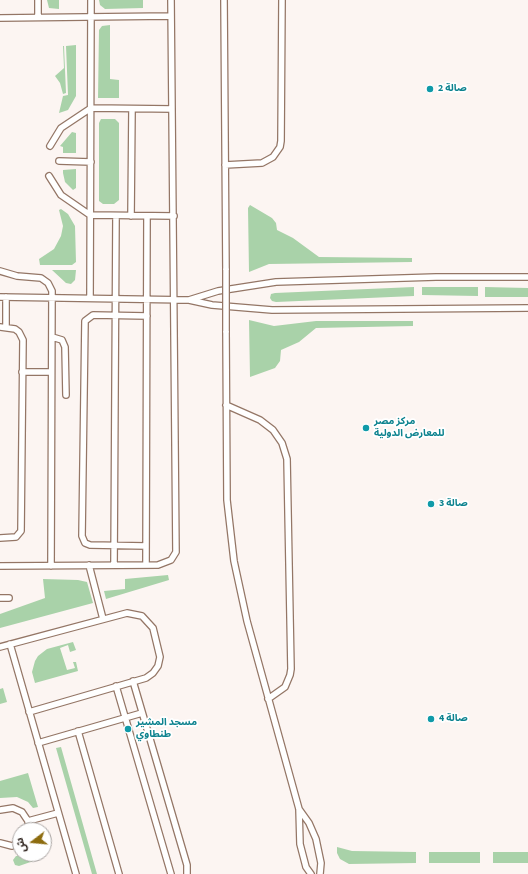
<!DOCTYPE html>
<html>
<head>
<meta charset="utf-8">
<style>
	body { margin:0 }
	#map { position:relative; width:528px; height:874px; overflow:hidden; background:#fcf5f2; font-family:"Source Sans 3","Noto Sans Arabic",sans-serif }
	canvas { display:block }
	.north { position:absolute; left:12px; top:822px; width:40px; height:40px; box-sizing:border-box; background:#fff; border:1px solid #a8a3a1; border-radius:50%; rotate:254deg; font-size:11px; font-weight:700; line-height:16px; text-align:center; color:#261a14 }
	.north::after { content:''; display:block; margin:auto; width:14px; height:18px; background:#8d6c0f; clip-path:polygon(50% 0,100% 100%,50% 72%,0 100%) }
</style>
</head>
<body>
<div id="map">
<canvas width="528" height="874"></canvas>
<div class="north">ش</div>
</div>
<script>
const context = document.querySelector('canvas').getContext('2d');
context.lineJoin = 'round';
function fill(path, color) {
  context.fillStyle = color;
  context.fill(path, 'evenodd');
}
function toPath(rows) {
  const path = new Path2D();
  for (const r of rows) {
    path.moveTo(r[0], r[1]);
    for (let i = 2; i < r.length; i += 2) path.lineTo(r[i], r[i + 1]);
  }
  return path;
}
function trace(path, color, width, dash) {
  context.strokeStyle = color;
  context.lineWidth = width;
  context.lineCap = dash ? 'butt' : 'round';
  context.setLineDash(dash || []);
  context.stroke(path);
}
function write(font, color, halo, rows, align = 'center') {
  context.font = font + ' "Source Sans 3","Noto Sans Arabic",sans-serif';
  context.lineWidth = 3.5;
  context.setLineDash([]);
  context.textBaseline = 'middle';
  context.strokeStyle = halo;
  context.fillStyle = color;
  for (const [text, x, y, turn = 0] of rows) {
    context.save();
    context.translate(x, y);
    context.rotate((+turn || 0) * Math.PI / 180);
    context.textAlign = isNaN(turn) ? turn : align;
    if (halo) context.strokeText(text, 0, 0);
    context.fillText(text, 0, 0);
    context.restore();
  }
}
const green = toPath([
	[47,0,59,0,59,9,49,8],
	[99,0,143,0,143,8,105,9,100,5],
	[110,25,110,79,119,80,119,98,98,98,99,30,102,26],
	[76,45,76,96,68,110,59,113,63,96,68,95,66,46],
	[63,46,64,46,66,93,63,94,60,83,55,76,64,68],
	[101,119,115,119,119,123,119,200,114,204,103,204,99,201,99,123],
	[72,132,76,133,76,153,63,153,63,147,60,146],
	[76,169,76,188,73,190,65,182,63,173,63,170],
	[250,205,272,218,276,223,277,230,293,238,319,257,412,258,412,262,269,264,249,272,248,208],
	[61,209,68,214,75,226,76,262,72,265,40,265,39,259,54,249,61,236,63,226,59,210],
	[52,270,76,270,75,280,71,284,66,283],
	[414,287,414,296,276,302,272,301,270,298,271,294,275,293],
	[422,287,478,287,478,296,422,295],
	[485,287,528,288,528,297,485,297],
	[249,320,274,326,316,321,413,321,413,326,316,328,299,342,281,350,280,361,275,368,250,377],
	[168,575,169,580,106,599,104,591,125,589,125,579],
	[43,579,78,580,87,582,93,603,0,628,0,614,45,598],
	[73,642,76,650,70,652,68,645,60,648,67,670,75,668,73,662,76,662,78,671,35,683,32,672,35,661,38,656,47,649],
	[3,688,7,702,0,704,0,689],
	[61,747,97,874,92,874,56,748],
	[28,773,38,807,33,808,28,802,17,797,0,798,0,781],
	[44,829,48,848,42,858,19,866,15,865,13,860,16,856,44,854,44,830,42,830],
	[337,847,352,851,416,852,416,863,349,864,340,859,337,853],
	[429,852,480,852,480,863,429,863],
	[493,852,528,852,528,863,493,863]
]);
const service = toPath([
	[224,0,226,270],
	[38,17,38,0],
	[0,18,171,16],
	[50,146,61,128,91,108,172,109],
	[59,161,91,162],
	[225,165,262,163,273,157,280,147,281,141,282,0],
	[49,176,61,195,90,215,174,216],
	[131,216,132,109],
	[0,271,17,276,41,278,48,283,52,291,51,566],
	[0,297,189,300,212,305,272,310,528,308],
	[6,297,6,327],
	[90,298,91,0],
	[189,300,218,291,276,282,436,277,528,277],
	[0,327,15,329,19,332,23,340,21,531,16,537,0,538],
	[226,331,227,500,234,561,247,621,299,809,300,844,306,867,311,874],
	[52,337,62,340,65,347,66,395],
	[22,372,51,372],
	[226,405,260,420,273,430,282,443,287,459,291,669,290,675,285,687,268,699],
	[146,546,90,545,85,543,82,536,85,321,93,315,147,316],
	[89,565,103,619],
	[114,565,116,216],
	[146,565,147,216],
	[0,566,158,565,171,560,176,552,171,0],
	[0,598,9,598],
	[10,644,76,874],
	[0,647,127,613,142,616,153,628,160,657,158,666,153,673,146,678,29,712],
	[133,681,187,865,187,874],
	[116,686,171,874],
	[78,731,119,874],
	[38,743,142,713],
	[299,809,309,823,316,839,321,863,320,874],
	[0,810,13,808,22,812,28,821,29,830],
	[28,821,58,813],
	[0,843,12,846,20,843]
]);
const serviceBridge = toPath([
	[226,270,226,331]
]);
const markers = [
	[430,89,4,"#0f9aa8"],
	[366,428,4,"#0f9aa8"],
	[431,504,4,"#0f9aa8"],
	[431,719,4,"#0f9aa8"],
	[128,729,4,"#0f9aa8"]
];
const cultureNames = [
	["صالة 2",438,89],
	["مركز مصر",374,422],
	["للمعارض الدولية",374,434],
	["صالة 3",439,504],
	["صالة 4",439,719],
	["مسجد المشير",136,723],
	["طنطاوي",136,735]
];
fill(green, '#a9d2a9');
trace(service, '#947666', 8);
trace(service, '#fff', 5.5);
trace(serviceBridge, '#947666', 8, []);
trace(serviceBridge, '#fff', 5.5);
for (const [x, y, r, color] of markers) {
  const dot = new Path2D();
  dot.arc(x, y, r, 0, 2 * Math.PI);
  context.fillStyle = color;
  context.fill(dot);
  trace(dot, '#fff', 1.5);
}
write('bold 10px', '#0d838f', '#fff', cultureNames, 'left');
</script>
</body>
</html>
